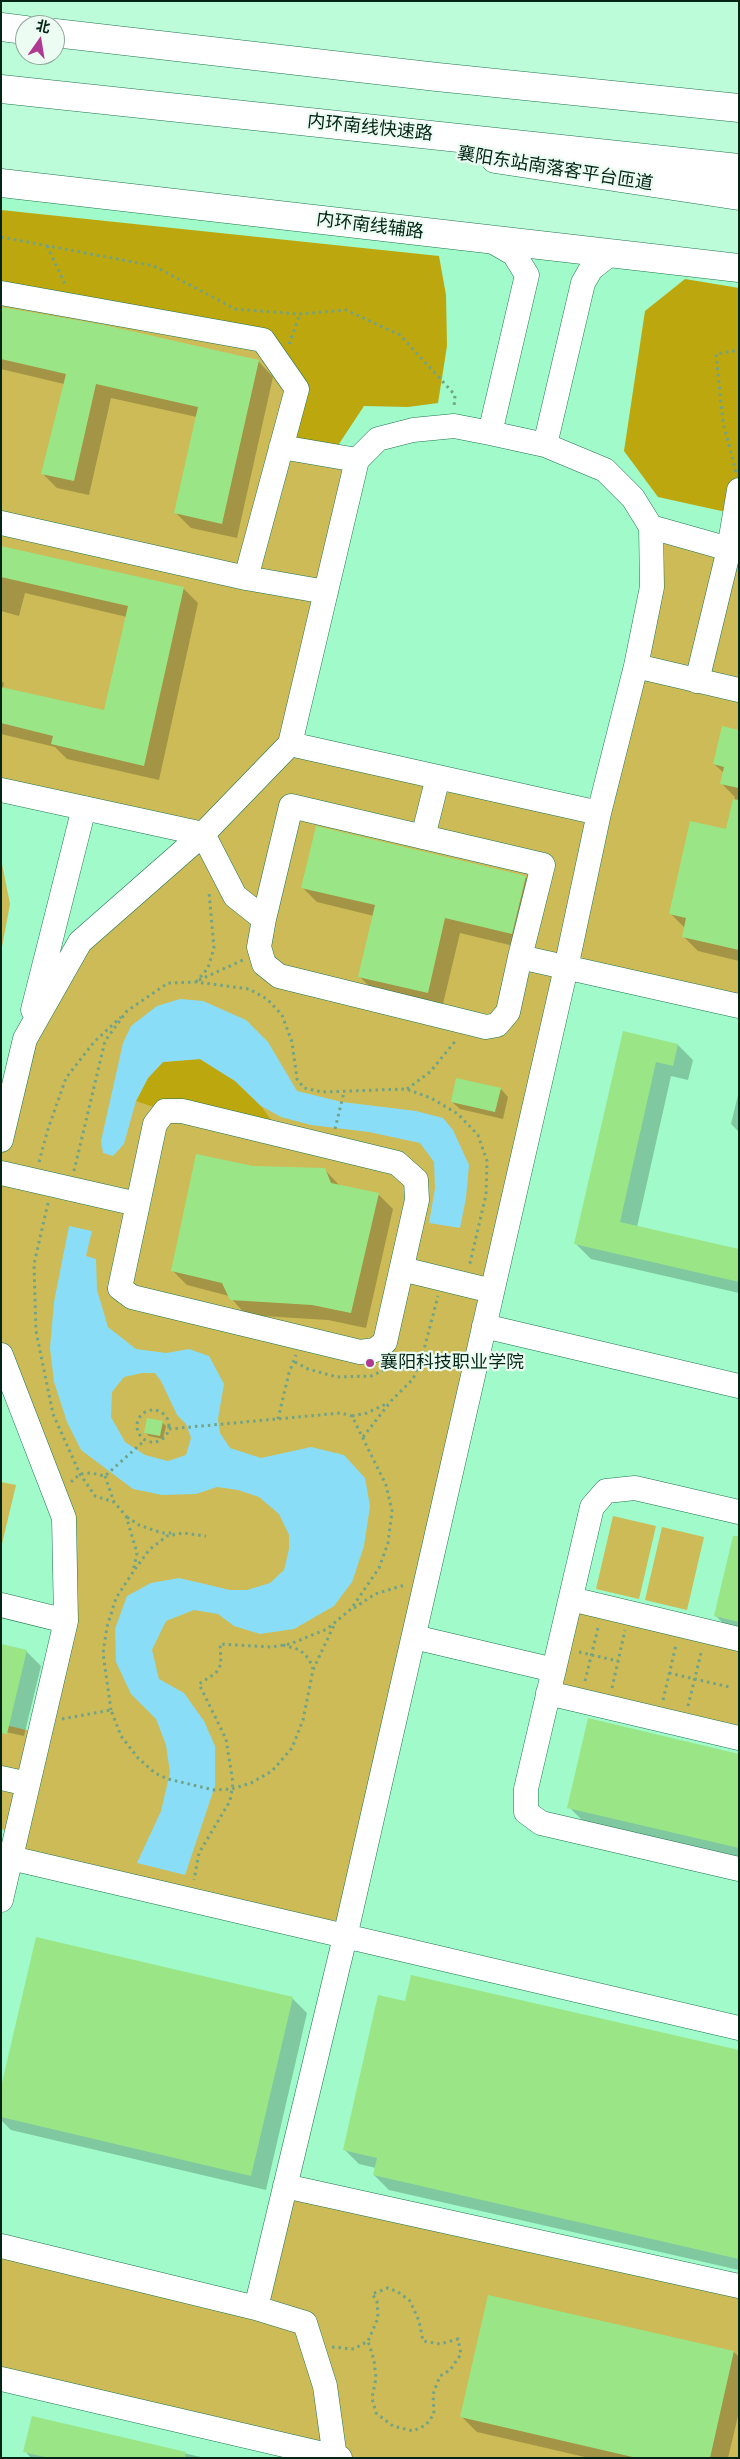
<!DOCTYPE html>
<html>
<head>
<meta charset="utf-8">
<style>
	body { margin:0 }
	#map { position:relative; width:740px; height:2459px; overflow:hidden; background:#bcfcd8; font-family:"PT Sans","Noto Sans SC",sans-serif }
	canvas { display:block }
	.frame { position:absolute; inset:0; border:2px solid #032515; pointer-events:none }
	.north { position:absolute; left:15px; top:15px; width:50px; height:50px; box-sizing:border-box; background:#edfcf3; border:1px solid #8fa69a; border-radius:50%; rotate:13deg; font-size:14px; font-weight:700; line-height:20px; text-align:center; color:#032515 }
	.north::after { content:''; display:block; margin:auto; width:18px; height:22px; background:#af3a92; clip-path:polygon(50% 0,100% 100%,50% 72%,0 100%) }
</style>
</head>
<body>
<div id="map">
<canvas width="740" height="2459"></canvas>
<div class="frame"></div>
<div class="north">北</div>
</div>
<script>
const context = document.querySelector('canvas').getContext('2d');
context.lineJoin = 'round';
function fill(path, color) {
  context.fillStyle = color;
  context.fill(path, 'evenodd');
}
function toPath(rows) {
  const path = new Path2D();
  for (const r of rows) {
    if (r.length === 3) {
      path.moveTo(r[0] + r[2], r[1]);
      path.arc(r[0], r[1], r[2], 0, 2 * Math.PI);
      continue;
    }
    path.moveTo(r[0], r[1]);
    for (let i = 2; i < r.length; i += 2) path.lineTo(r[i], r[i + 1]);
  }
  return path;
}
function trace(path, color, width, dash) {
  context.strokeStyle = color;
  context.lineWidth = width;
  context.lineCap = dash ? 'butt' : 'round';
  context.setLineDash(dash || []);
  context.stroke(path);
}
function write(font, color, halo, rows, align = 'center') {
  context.font = font + ' "PT Sans","Noto Sans SC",sans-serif';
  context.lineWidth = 4.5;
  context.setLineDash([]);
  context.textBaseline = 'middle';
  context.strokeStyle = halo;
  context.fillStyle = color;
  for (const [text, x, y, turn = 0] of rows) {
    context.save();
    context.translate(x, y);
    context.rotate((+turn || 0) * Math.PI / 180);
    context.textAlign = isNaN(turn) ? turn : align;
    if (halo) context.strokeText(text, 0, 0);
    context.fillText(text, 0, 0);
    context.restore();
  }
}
const built = toPath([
	[1,183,739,268,739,2458,1,2458]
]);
const green = toPath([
	[1,293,263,340,297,389,282,447,357,460,290,743,599,813,651,527,729,549,739,490,739,1006,566,968,345,1937,11,1858,17,1833,1,1829,1,1724,39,1733,66,1621,64,1518,1,1355,1,1140,10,1099,80,942,202,834,1,790],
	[1,859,10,904,1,952],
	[1,1482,16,1485,1,1548],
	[613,1516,656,1526,639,1599,596,1589],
	[662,1527,704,1537,687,1610,645,1600],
	[571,1599,739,1639,739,1738,548,1693],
	[285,2186,739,2286,739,2458,340,2458,1,2379,1,2246,256,2308]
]);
const forest = toPath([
	[1,210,439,256,446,295,447,346,438,403,408,407,364,406,331,456,281,447,297,389,263,341,1,293],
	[685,279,739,288,739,490,735,514,658,497,624,451,645,311],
	[200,1059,235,1081,261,1106,282,1135,165,1111,136,1101,148,1078,163,1062]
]);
const water = toPath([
	[180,999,203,1001,246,1020,268,1042,297,1091,342,1102,416,1111,443,1118,453,1130,469,1165,466,1198,460,1228,429,1223,435,1188,434,1162,420,1143,369,1132,311,1125,281,1117,261,1106,235,1081,200,1059,163,1062,148,1078,136,1101,124,1144,113,1156,103,1153,101,1141,123,1043,131,1026,157,1006],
	[69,1226,92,1231,86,1256,96,1259,97,1290,108,1327,136,1349,166,1353,189,1349,209,1356,224,1384,218,1419,220,1433,230,1448,261,1458,311,1447,344,1455,365,1478,370,1506,364,1546,352,1582,334,1606,294,1629,260,1634,234,1626,218,1614,194,1610,166,1621,152,1650,159,1679,184,1693,204,1721,215,1746,215,1786,185,1875,137,1863,161,1811,170,1773,166,1745,156,1719,131,1694,116,1662,115,1629,127,1596,151,1583,179,1578,230,1590,247,1590,270,1583,284,1570,289,1549,289,1535,279,1514,259,1497,238,1490,217,1487,196,1494,162,1495,133,1489,81,1450,67,1422,54,1382,50,1348,54,1302],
	[142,1373,155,1373,161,1381,177,1415,186,1424,191,1438,186,1455,168,1461,145,1455,125,1442,111,1417,112,1392,124,1377]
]);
const shadow = toPath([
	[1,308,258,361,273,377,237,538,191,528,176,513,197,417,111,398,89,495,57,488,42,473,64,384,1,369],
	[1,547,183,588,198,603,159,780,67,759,55,747,1,734,1,681,4,683,3,688,105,712,127,617,25,593,19,616,1,611],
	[739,731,739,961,698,951,683,936,685,928,670,913,727,830,735,797,721,783,724,773,714,764],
	[526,877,541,892,526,949,460,933,442,1008,374,991,359,976,374,916,317,902,302,887],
	[624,1032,678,1045,693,1060,688,1080,671,1076,637,1227,739,1250,739,1293,591,1259,576,1244],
	[501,1089,508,1097,503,1119,460,1109,452,1102],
	[739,1091,739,1132,731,1124],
	[253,1167,324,1169,340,1186,378,1194,393,1209,366,1328,328,1320,246,1315,229,1296,187,1285,172,1270],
	[162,1422,166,1426,163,1439,149,1436,145,1432],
	[739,1561,739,1633,731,1631,716,1616],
	[26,1651,41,1666,24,1736,1,1731],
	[739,1755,739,1859,584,1822,569,1807],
	[292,1998,307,2013,266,2190,11,2130,1,2120,1,2093],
	[406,2003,739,2052,739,2270,389,2190,374,2175,376,2168,359,2164,344,2149],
	[489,2296,734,2352,739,2357,739,2412,728,2458,589,2458,477,2432,462,2417],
	[32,2418,205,2458,31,2458,25,2451]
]);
const building = toPath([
	[1,307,104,325,259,360,222,524,174,513,198,407,96,384,74,481,41,474,66,374,1,359],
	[1,546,184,587,144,766,51,744,53,736,1,723,1,687,104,710,128,606,1,577],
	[722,726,739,730,739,788,720,784,724,767,713,764],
	[733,799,739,800,739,950,682,937,686,918,669,914,690,821,726,829],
	[316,826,526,876,512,934,445,918,428,993,358,977,375,905,301,888],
	[623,1031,678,1044,673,1066,656,1062,620,1222,739,1249,739,1282,574,1244],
	[456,1078,501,1088,495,1112,451,1102],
	[196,1154,253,1166,325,1168,331,1183,379,1193,351,1313,312,1305,230,1300,222,1283,171,1271],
	[147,1418,163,1421,160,1436,144,1433],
	[733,1536,739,1536,739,1622,714,1616],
	[1,1644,27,1650,7,1734,1,1733],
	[588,1718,739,1754,739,1848,567,1808],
	[36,1937,293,1997,251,2176,1,2117,1,2087],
	[411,1975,739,2050,739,2259,373,2175,377,2158,343,2150,378,1995,405,2001],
	[488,2295,734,2351,710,2458,637,2458,460,2417],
	[32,2416,186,2452,185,2458,49,2458,23,2452]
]);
const path = toPath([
	[1,237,154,266,235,309,300,314,346,310,400,335,455,395,454,407],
	[47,246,65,284],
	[289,344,300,314],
	[736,472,723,422,716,354,739,350],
	[199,980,243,960],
	[196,982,208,968,214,948,209,892],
	[407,1089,430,1072,457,1039],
	[335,1129,344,1092],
	[39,1162,48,1129,66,1078,94,1042,121,1017],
	[74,1171,105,1041,127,1011,168,983,196,982,249,989,267,999,282,1015,292,1042,297,1079,304,1088,322,1092,406,1089,431,1098,458,1114,478,1135,487,1161,486,1195,469,1267],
	[48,1203,34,1264,36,1331,53,1414,80,1474,95,1496,114,1502],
	[295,1362,308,1369,337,1377,371,1376,423,1353],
	[153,1426,16],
	[352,1416,367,1413,388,1403],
	[278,1419,289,1373,296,1355],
	[169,1429,341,1413,352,1416,386,1485,392,1511,388,1543,379,1568,351,1609,327,1629,290,1644,271,1647,220,1644,221,1664,216,1673,199,1684,226,1739,233,1783,230,1801,199,1853,194,1880],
	[363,1437,391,1401,413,1379,422,1357,438,1296],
	[105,1476,114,1502,126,1516,137,1553,133,1572,116,1598,107,1627,103,1653,111,1710],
	[71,1482,80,1474,91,1473,105,1476,145,1440],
	[127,1517,139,1525,162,1533,174,1533],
	[135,1569,149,1550,167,1536,183,1533,206,1536],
	[354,1608,375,1594,405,1585],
	[283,1645,300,1650,309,1659,313,1669],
	[579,1652,618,1661],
	[669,1673,729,1687],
	[585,1681,599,1624],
	[612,1688,625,1630],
	[663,1700,676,1645],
	[688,1706,702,1649],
	[62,1719,111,1710,121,1736,138,1758,155,1773,168,1779,214,1790,232,1789,251,1783,272,1771,292,1748,303,1720,313,1670,334,1625],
	[332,2347,354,2349,368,2341,378,2318,377,2301,372,2294,388,2288,398,2292,410,2301,419,2321,423,2341,440,2344,458,2339,461,2354,450,2370,440,2376,433,2394,434,2414,426,2425,413,2431,393,2426,376,2413,372,2398,376,2378,374,2360,368,2341]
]);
const minor = toPath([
	[1,293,263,340,297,389,246,578,326,592],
	[490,433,545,445],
	[281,447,357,460],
	[1,523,246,578],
	[651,527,729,549],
	[636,666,739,690],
	[697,681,729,549,739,490],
	[290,744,599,813],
	[1,790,203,834,235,896,264,919,259,947,264,964,279,976,486,1027,497,1025,508,1012,520,957,739,1006],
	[423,837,438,777],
	[264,919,291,806,543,865,520,957],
	[33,1010,84,808],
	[165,1111,182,1111,397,1163,416,1180,417,1200,385,1342,375,1350,360,1352,132,1297,120,1288,155,1124,165,1111],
	[1,1140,25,1039,80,942,203,834,290,744,357,460,378,439,413,430,454,426,490,433,527,275,514,254,490,240],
	[1,1173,137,1204],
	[402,1269,492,1291],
	[484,1326,739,1386],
	[1,1355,64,1518,66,1621,1,1900],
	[739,1512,635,1488,606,1491,592,1507,526,1789,526,1812,541,1823,739,1869],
	[571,1599,739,1639],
	[1,1605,66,1621],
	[414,1637,554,1670],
	[548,1693,739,1738],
	[1,1778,28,1784],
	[11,1858,739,2028],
	[285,2186,739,2286],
	[1,2246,256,2308,345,1937,566,968,599,813,636,666,652,587,651,527,633,498,605,470,545,445,583,283,591,269,610,254],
	[256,2308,305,2323,325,2386,335,2458],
	[1,2379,340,2458]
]);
const major = toPath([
	[1,183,739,268]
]);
const highway = toPath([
	[1,27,25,30],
	[55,33,437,77,739,108],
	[1,89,739,168],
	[495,159,739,196]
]);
const markers = [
	[370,1363,5,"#af3a92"]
];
const streetNames = [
	["内环南线快速路",370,128,6],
	["襄阳东站南落客平台匝道",555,169,9],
	["内环南线辅路",370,226,7]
];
const poiNames = [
	["襄阳科技职业学院",380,1363]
];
fill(built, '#a0fac9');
fill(green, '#ccbb57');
fill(forest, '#bda70f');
fill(water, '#8addf7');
fill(shadow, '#0003');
fill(building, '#9ae687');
trace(minor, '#1f744e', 25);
trace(major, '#1f744e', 29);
trace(highway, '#1f744e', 29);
trace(path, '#70a387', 3, [2.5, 4]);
trace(minor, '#fff', 24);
trace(major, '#fff', 28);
trace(highway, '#fff', 28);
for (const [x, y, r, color] of markers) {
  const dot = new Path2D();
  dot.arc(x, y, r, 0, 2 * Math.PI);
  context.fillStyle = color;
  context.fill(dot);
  trace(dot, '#edfcf3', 2);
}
write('18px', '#032515', '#edfcf3', streetNames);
write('18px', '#032515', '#edfcf3', poiNames, 'left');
</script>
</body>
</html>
